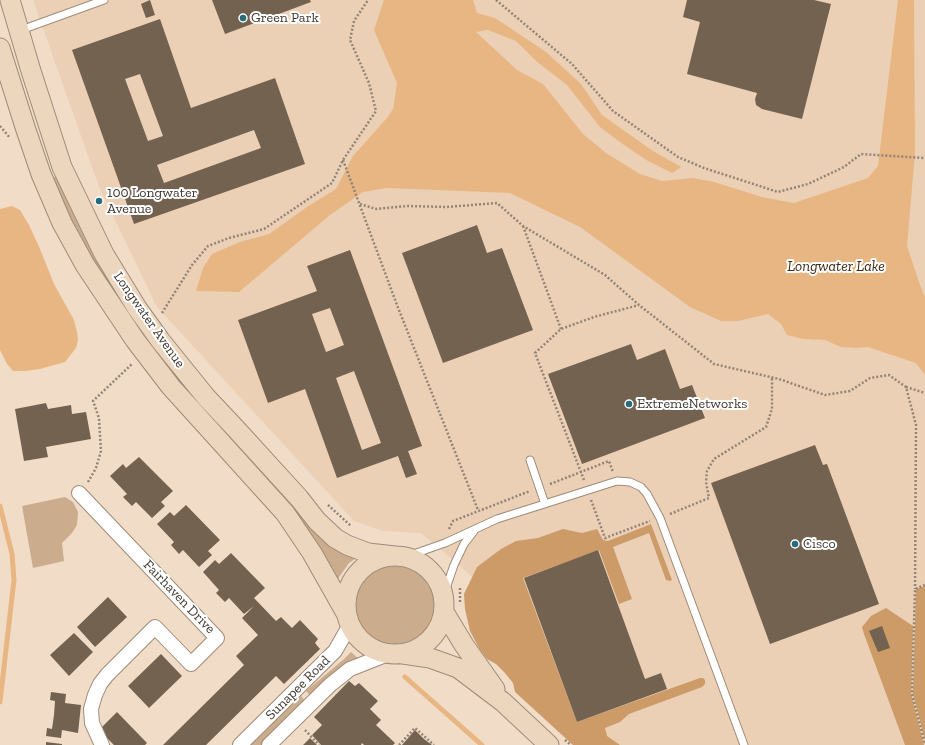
<!DOCTYPE html>
<html>
<head>
<meta charset="utf-8">
<style>
	body { margin:0 }
	canvas { display:block; background:#f1dcc7 }
</style>
</head>
<body>
<canvas width="925" height="745"></canvas>
<script>
const context = document.querySelector('canvas').getContext('2d');
context.lineJoin = 'round';
function fill(path, color) {
  context.fillStyle = color;
  context.fill(path, 'evenodd');
}
function toPath(rows) {
  const path = new Path2D();
  for (const r of rows) {
    if (r.length === 3) {
      path.moveTo(r[0] + r[2], r[1]);
      path.arc(r[0], r[1], r[2], 0, 2 * Math.PI);
      continue;
    }
    path.moveTo(r[0], r[1]);
    for (let i = 2; i < r.length; i += 2) path.lineTo(r[i], r[i + 1]);
  }
  return path;
}
function trace(path, color, width, dash) {
  context.strokeStyle = color;
  context.lineWidth = width;
  context.lineCap = dash ? 'butt' : 'round';
  context.setLineDash(dash || []);
  context.stroke(path);
}
function write(font, color, halo, rows, align = 'center') {
  context.font = font + ' "Zilla Slab",serif';
  context.lineWidth = 4;
  context.setLineDash([]);
  context.textBaseline = 'middle';
  context.strokeStyle = halo;
  context.fillStyle = color;
  for (const [text, x, y, turn = 0] of rows) {
    context.save();
    context.translate(x, y);
    context.rotate((+turn || 0) * Math.PI / 180);
    context.textAlign = isNaN(turn) ? turn : align;
    if (halo) context.strokeText(text, 0, 0);
    context.fillText(text, 0, 0);
    context.restore();
  }
}
const built = toPath([
	[33,0,925,0,925,745,599,745,493,644,481,584,421,533,383,531,354,521,157,307,99,187]
]);
const green = toPath([
	[57,176,78,221,318,535,331,546,358,557,349,563,337,580,188,399,115,302,48,180],
	[65,497,73,502,78,512,77,525,72,533,62,543,64,561,33,568,22,506],
	[395,605,39],
	[351,652,360,660,312,697,306,691,344,659],
	[301,696,306,702,261,745,250,745]
]);
const forest = toPath([
	[651,524,672,580,670,581,666,580,649,533,613,547,632,599,619,604,599,550,523,578,577,722,700,678,703,678,705,680,705,684,702,687,629,714,620,722,605,728,607,736,620,745,573,745,515,692,513,683,505,673,496,664,487,659,479,648,470,631,465,609,464,594,477,567,501,549,516,541,538,538,563,529,582,533,597,529,603,540,608,541],
	[925,586,925,740,913,694,916,589],
	[886,608,913,626,911,694,924,745,905,745,864,634,862,627,871,616,882,610]
]);
const water = toPath([
	[384,0,473,0,477,13,495,18,546,52,581,84,602,115,653,151,681,167,672,173,648,161,624,145,600,127,567,85,536,61,516,41,488,30,476,32,517,70,543,84,583,134,606,153,640,174,662,181,692,178,714,182,762,197,794,203,868,178,878,166,898,0,914,0,915,153,907,246,920,285,925,297,925,375,916,363,868,347,857,348,841,347,825,340,803,339,787,335,781,324,768,314,738,321,721,321,690,307,580,227,510,193,387,188,363,192,330,215,239,292,196,291,203,268,212,254,240,242,269,234,307,207,336,189,353,156,387,118,393,109,397,83,374,30],
	[12,206,20,210,29,225,40,249,54,284,74,320,77,332,78,340,76,348,65,362,40,369,25,371,13,371,7,364,0,350,0,209]
]);
const stream = toPath([
	[0,506,12,554,14,580,0,702],
	[405,677,482,745]
]);
const building = toPath([
	[150,0,155,15,146,18,141,4],
	[212,0,310,0,311,2,225,34],
	[687,0,814,0,831,4,802,119,762,109,756,105,755,99,757,93,687,74,700,22,683,17],
	[160,19,191,108,275,78,305,164,134,224,72,50],
	[140,74,163,136,148,141,125,79],
	[254,130,261,148,164,183,157,165],
	[477,225,487,253,502,248,533,330,443,363,402,253],
	[350,250,422,446,408,451,417,474,406,478,398,456,337,478,305,389,268,403,238,320,317,291,307,266],
	[330,308,344,345,326,352,312,314],
	[354,371,381,443,362,450,336,378],
	[631,344,637,360,665,349,680,389,692,385,705,418,582,464,548,374],
	[46,403,48,409,71,405,72,414,86,412,91,439,46,447,48,457,24,461,15,409],
	[815,445,823,465,827,464,879,604,770,644,711,483],
	[139,457,173,491,161,502,165,506,152,518,136,502,132,506,123,497,127,494,110,476,123,464,126,468],
	[186,505,220,540,208,551,212,555,199,567,183,550,179,554,171,545,174,542,157,524,170,512,174,516],
	[598,550,645,679,661,673,667,689,577,722,524,578],
	[231,553,265,588,254,598,276,621,281,617,292,628,300,620,318,639,315,643,320,649,284,684,276,676,206,745,163,745,244,665,236,656,258,635,242,618,254,606,244,614,229,598,225,602,216,593,219,590,203,572,215,560,219,564],
	[108,597,127,617,95,647,77,627],
	[882,626,890,648,878,652,869,631],
	[74,633,93,652,69,676,50,655],
	[161,654,182,676,149,708,128,686],
	[349,681,355,686,359,683,378,701,370,709,381,720,376,725,395,743,393,745,364,745,362,743,361,745,321,745,312,735,322,725,314,717],
	[51,692,66,694,65,703,81,705,78,733,62,730,61,738,46,736,47,728,52,729,54,715,55,701,50,700],
	[117,712,147,743,145,745,114,745,99,730],
	[415,730,424,739,432,745,402,745],
	[310,738,317,745,303,745],
	[46,742,62,744,62,745,46,745]
]);
const path = toPath([
	[496,0,572,64,613,111,678,157,704,168,778,192,808,184,844,167,861,154,925,158],
	[0,126,10,138],
	[343,160,397,305,478,510],
	[360,204,376,209,407,206,447,207,497,203,523,226,605,275,639,305,714,364,779,379,825,395,850,391,870,378,889,375,906,387,916,425,915,589],
	[523,226,561,329],
	[162,313,192,265,208,246,229,238,264,229,332,183,343,160,376,111,369,83,350,40,354,21,368,0],
	[906,387,925,393],
	[584,480,535,353,561,329,594,317,639,305],
	[88,482,96,468,101,451,99,418,93,401,132,364],
	[550,484,609,461,613,472],
	[591,500,605,538,650,521],
	[328,505,351,526],
	[670,514,709,498,706,482,707,471,714,459,766,427,772,409,772,378],
	[449,529,453,521,530,491],
	[925,585,915,589,912,694,925,744],
	[460,588,460,603],
	[305,730,319,745],
	[565,740,571,745],
	[399,745,415,728,434,745]
]);
const lane = toPath([
	[21,30,104,0],
	[530,460,545,504],
	[405,557,445,543,497,519,617,481,630,482,641,487,647,494,660,518,744,745],
	[443,597,454,565,464,544,474,531]
]);
const street = toPath([
	[79,493,217,638,191,664,155,627,107,675,100,684,95,695,91,709,92,723,102,745],
	[240,745,335,651,350,625],
	[269,745,330,685,350,669,388,654]
]);
const secondary = toPath([
	[10,0,31,71,62,167,104,254,137,308,160,340,206,397,237,430,299,498,317,521,335,538,347,545,368,553,395,556],
	[0,48,25,127,41,174,62,223,85,265,135,340,171,387,285,513,312,553,347,615],
	[395,605,49],
	[444,612,464,645,495,689],
	[403,654,430,658,458,668,503,702,549,745]
]);
const markers = [
	[243,18,4,"#276b7c"],
	[99,201,4,"#276b7c"],
	[629,404,4,"#276b7c"],
	[795,544,4,"#276b7c"]
];
const poiNames = [
	["Green Park",251,18],
	["100 Longwater",107,193],
	["Avenue",107,209],
	["ExtremeNetworks",637,404],
	["Cisco",803,544]
];
const streetNames = [
	["Longwater Avenue",149,320,55],
	["Fairhaven Drive",179,597,46],
	["Sunapee Road",298,688,-45]
];
const waterNames = [
	["Longwater Lake",836,267]
];
fill(built, '#ebd0b6');
fill(green, '#cbac8d');
fill(forest, '#cc9b68');
fill(water, '#e8b682');
trace(stream, '#e8b682', 5);
fill(building, '#746250');
trace(lane, '#9e8b78', 9);
trace(street, '#9e8b78', 16);
trace(secondary, '#9e8b78', 21);
trace(path, '#928476', 2.5, [2, 2]);
trace(lane, '#fff', 7);
trace(street, '#fff', 14);
trace(secondary, '#ecd7be', 19);
for (const [x, y, r, color] of markers) {
  const dot = new Path2D();
  dot.arc(x, y, r, 0, 2 * Math.PI);
  context.fillStyle = color;
  context.fill(dot);
  trace(dot, '#fff', 1.5);
}
write('14px', '#403830', '#fff', poiNames, 'left');
write('14px', '#403830', '#fff', streetNames);
write('italic 15px', '#3d2811', '#fff', waterNames);
</script>
</body>
</html>
